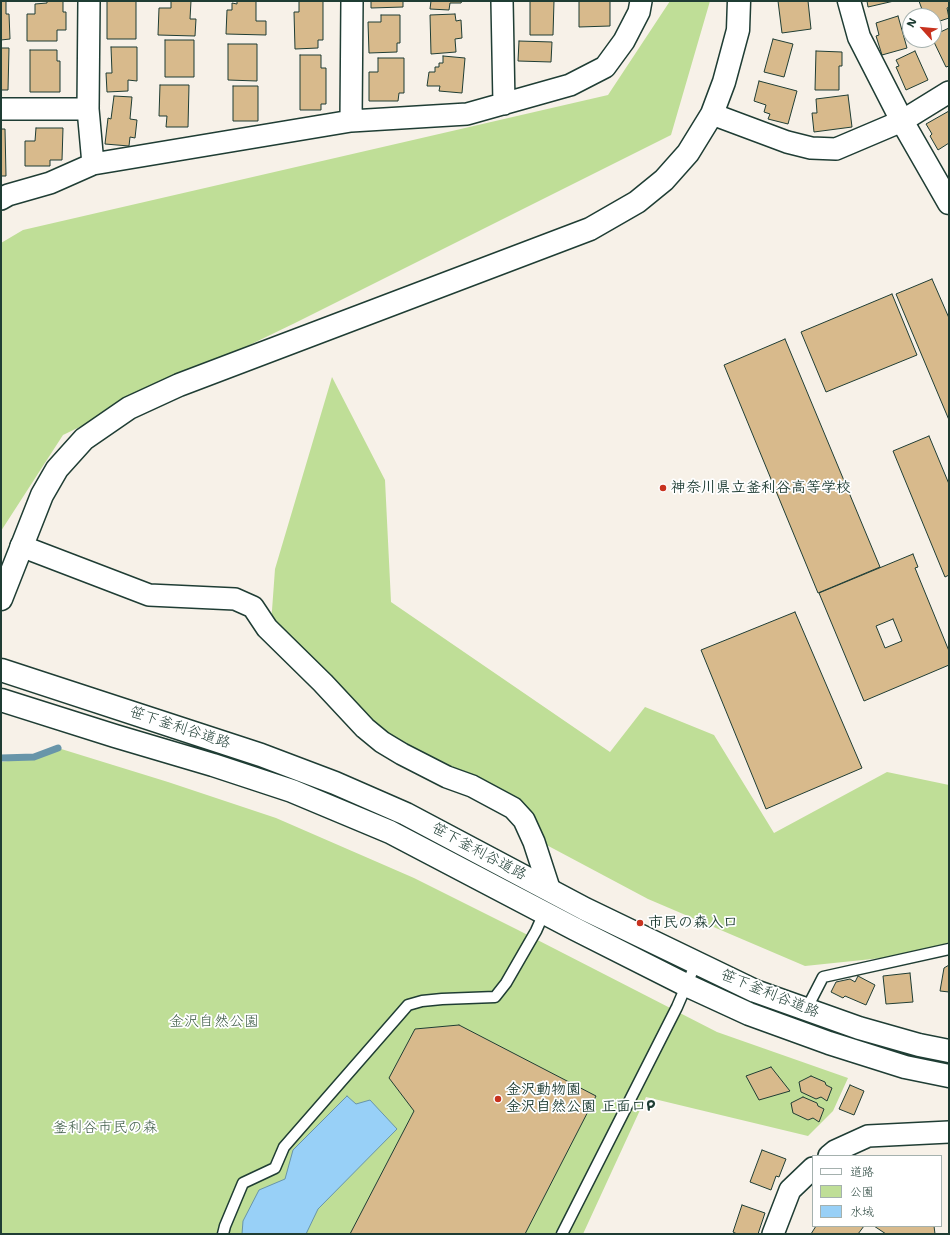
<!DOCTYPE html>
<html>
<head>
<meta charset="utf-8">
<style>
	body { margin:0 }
	#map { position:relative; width:950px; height:1235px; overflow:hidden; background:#f7f1e8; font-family:"Shantell Sans","Klee One",sans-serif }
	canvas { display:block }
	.frame { position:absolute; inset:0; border:2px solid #1f3d34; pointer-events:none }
	.legend { position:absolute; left:812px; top:1155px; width:130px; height:72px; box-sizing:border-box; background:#fff; border:1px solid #a5b1ae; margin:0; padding:5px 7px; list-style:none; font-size:12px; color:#1f3d34 }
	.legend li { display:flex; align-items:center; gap:8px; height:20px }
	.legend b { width:20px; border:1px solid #a5b1ae }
	.north { position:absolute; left:902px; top:8px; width:40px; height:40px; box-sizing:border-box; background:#fff; border:1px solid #a5b1ae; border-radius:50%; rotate:297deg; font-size:11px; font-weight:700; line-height:16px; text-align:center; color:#1f3d34 }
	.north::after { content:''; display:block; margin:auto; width:14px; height:18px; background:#c8321e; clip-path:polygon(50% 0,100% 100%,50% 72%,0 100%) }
</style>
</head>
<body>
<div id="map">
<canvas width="950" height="1235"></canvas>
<div class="frame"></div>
<ul class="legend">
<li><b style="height:5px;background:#fff"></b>道路</li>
<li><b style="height:11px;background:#bfde97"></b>公園</li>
<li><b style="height:11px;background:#98d0f7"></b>水域</li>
</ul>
<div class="north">N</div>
</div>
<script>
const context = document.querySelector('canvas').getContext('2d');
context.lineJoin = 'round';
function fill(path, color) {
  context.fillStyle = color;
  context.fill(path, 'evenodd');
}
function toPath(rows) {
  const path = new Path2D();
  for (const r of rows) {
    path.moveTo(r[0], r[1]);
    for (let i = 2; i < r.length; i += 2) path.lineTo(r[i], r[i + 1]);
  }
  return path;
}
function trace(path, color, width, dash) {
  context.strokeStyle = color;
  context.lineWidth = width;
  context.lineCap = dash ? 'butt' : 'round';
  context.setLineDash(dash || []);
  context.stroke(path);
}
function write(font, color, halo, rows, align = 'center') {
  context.font = font + ' "Shantell Sans","Klee One",sans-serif';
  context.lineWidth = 3.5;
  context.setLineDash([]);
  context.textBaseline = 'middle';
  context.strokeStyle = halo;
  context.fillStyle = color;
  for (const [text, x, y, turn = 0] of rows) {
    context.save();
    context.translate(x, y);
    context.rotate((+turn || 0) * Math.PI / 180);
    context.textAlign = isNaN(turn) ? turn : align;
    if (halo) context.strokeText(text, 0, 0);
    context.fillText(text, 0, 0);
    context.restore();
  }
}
const green = toPath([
	[670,1,710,1,671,135,295,323,63,435,1,531,1,243,23,230,608,95],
	[332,377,385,480,391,602,610,752,645,707,714,735,774,833,887,772,949,785,949,951,805,966,648,899,539,841,522,807,385,738,271,624,275,569],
	[58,748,168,782,276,818,414,878,518,930,717,1032,848,1078,833,1111,808,1136,646,1097,583,1234,1,1234,1,762,8,761]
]);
const water = toPath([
	[347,1096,356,1104,370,1100,397,1129,318,1209,306,1234,242,1234,243,1221,259,1190,285,1179,293,1150,347,1096]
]);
const stream = toPath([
	[1,758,34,757,58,748]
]);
const building = toPath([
	[1,1,6,1,6,14,9,14,10,39,1,40,1,1],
	[47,1,63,1,63,12,66,12,66,30,57,30,57,41,27,41,27,14,35,14,35,4,47,3,47,1],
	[107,1,136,1,136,39,107,39,107,1],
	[171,1,191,1,190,19,196,19,195,36,158,35,159,8,171,8,171,1],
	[237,1,256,1,256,21,266,21,266,35,226,34,227,10,232,10,232,3,237,4,237,1],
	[299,1,323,1,323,40,318,40,318,48,295,49,294,12,299,12,299,1],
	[371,1,403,1,403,7,371,8,371,1],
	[431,1,462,1,461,3,450,3,449,10,430,9,431,1],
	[530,1,554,1,553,35,530,35,530,1],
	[579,1,610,1,610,26,579,27,579,1],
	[778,1,808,1,811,29,782,33,778,1],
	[867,1,894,1,868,7,867,1],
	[919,1,949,1,949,7,947,8,949,18,934,23,934,16,921,16,924,15,919,1],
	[455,14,456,21,461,20,462,38,455,39,456,52,431,54,430,15,455,14],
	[381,15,400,15,400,43,397,43,397,52,369,53,368,22,381,22,381,15],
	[898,16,907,48,882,55,876,36,879,35,876,23,898,16],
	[949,28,949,66,946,67,933,40,934,35,949,28],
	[773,39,793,44,784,77,764,72,773,39],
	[165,40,194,40,194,77,165,77,165,40],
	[519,41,552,42,551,62,518,61,519,41],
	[228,44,257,44,257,81,228,80,228,44],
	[111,47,137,47,137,81,128,80,128,91,107,92,106,73,112,73,111,47],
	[1,48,9,48,8,90,1,90,1,48],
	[30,50,57,50,57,61,60,61,60,92,30,92,30,50],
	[816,51,842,52,842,66,839,66,839,90,815,90,816,51],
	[915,51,928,80,906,90,896,67,899,66,896,60,915,51],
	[300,55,321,55,321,68,326,68,326,104,321,104,321,110,300,110,300,55],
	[443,56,465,58,462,93,439,91,440,86,427,86,429,72,435,72,435,67,439,67,439,63,443,63,443,56],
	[378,58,404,58,404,93,399,93,398,101,369,101,369,72,378,72,378,58],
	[759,81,797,91,788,124,768,119,770,114,764,112,766,105,754,101,759,81],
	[160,85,189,85,188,127,166,127,167,116,159,116,160,85],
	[233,86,258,86,258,121,233,121,233,86],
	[848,95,852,127,814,132,812,113,817,113,816,99,848,95],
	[114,96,132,97,130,119,137,120,135,138,130,137,129,146,105,144,108,118,111,119,114,96],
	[949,111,949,143,938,150,930,136,932,134,926,124,949,111],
	[36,128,63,128,62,160,50,160,50,166,25,166,25,141,35,141,36,128],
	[1,129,5,129,6,176,1,176,1,129],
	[932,279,949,318,949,420,896,294,932,279],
	[892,294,917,355,826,392,801,332,892,294],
	[785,339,880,567,818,593,724,365,785,339],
	[929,436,949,484,949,575,945,577,893,451,929,436],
	[913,554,918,567,915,568,949,651,949,665,864,701,819,593,913,554],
	[893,619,902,641,885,648,876,626,893,619],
	[795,612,862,768,766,809,701,650,795,612],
	[949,965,949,992,940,991,944,968,949,965],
	[910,973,913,1002,886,1004,883,976,910,973],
	[858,976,875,985,866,1005,845,996,843,998,831,992,836,982,850,979,855,982,858,976],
	[459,1025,596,1096,525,1234,350,1234,414,1111,389,1078,415,1029,459,1025],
	[771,1067,790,1091,759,1100,746,1076,771,1067],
	[811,1076,825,1082,826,1085,832,1088,827,1101,821,1097,816,1099,801,1092,799,1082,811,1076],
	[850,1085,864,1091,854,1115,839,1109,850,1085],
	[803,1097,817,1103,818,1106,824,1109,819,1122,813,1118,808,1120,793,1113,791,1103,803,1097],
	[762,1150,786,1159,779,1177,776,1176,771,1190,750,1182,762,1150],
	[742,1205,765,1213,758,1234,737,1234,733,1232,742,1205],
	[816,1226,864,1226,858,1234,811,1234,816,1226],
	[874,1226,934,1226,935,1234,886,1234,874,1226]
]);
const lane = toPath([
	[806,1010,823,977,949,949],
	[223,1234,225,1226,243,1183,275,1168,284,1147,408,1005,422,1001,442,999,495,997,506,983,536,931,544,913],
	[562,1234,677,1007,696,963]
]);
const street = toPath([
	[89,1,88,109,93,164],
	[502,1,504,104],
	[1,109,88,109],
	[712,114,787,142,811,148,836,149,902,121,949,92],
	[351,121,352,1],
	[1,199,8,195,50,183,93,164,351,121,467,114,570,85,605,67,624,41,639,12,641,1],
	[21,546,149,595,235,599,253,607,267,628,323,683,365,728,382,742,402,754,447,777,472,786,513,808,524,820,534,842,549,888],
	[829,1156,835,1151,868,1136,949,1132],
	[773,1234,790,1190,813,1168]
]);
const secondary = toPath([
	[849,1,859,37,902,121,949,203],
	[1,599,42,495,57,469,84,439,129,408,179,385,590,229,637,202,664,180,688,153,712,114,724,82,738,30,739,1],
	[1,670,261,755,335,783,406,814,585,909,755,991,859,1028,919,1045,949,1051],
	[1,700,115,736,213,765,292,791,390,832,575,929,686,985,749,1014,829,1043,905,1067,949,1076]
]);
const markers = [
	[663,488,4,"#c8321e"],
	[640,923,4,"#c8321e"],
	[498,1099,4,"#c8321e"]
];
const poiNames = [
	["神奈川県立釜利谷高等学校",671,488],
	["市民の森入口",648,923],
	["金沢動物園",506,1090],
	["金沢自然公園 正面口P",506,1107]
];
const streetNames = [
	["笹下釜利谷道路",180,728,18],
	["笹下釜利谷道路",479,852,28],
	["笹下釜利谷道路",770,994,22]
];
const parkNames = [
	["金沢自然公園",214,1022],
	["釜利谷市民の森",105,1128]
];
fill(green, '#bfde97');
fill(water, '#98d0f7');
trace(water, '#6895a9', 1);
trace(stream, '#6895a9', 7);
fill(building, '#d8ba8c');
trace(building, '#1f3d34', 1);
trace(lane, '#1f3d34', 13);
trace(street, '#1f3d34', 24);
trace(secondary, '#1f3d34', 25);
trace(lane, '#fff', 10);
trace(street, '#fff', 21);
trace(secondary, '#fff', 22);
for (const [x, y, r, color] of markers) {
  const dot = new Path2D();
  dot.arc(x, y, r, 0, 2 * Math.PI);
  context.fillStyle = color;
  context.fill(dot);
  trace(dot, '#fff', 1.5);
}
write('bold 15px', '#1f3d34', '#fff', poiNames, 'left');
write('15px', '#1f3d34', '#fff', streetNames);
write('15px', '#3f5d48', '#fff', parkNames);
</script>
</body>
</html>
